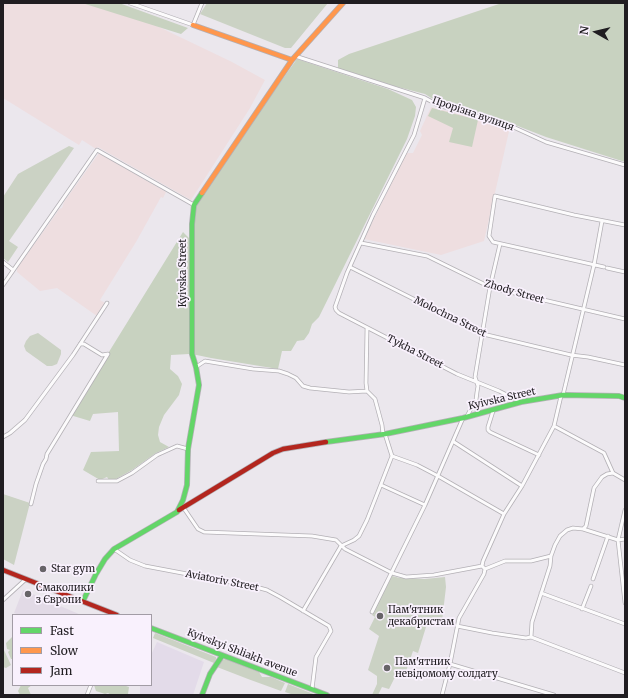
<!DOCTYPE html>
<html>
<head>
<meta charset="utf-8">
<style>
	body { margin:0 }
	#map { position:relative; width:628px; height:698px; overflow:hidden; background:#ebe7ed; font-family:Merriweather,serif }
	canvas { display:block }
	.frame { position:absolute; inset:0; border:4px solid #201d21; pointer-events:none }
	.legend { position:absolute; left:12px; top:614px; width:140px; height:72px; box-sizing:border-box; background:#f9f1fd; border:1px solid #a29ca5; margin:0; padding:5px 7px; list-style:none; font-size:12px; color:#201d21 }
	.legend li { display:flex; align-items:center; gap:8px; height:20px }
	.legend b { width:20px; border:1px solid #a29ca5 }
	.north { position:absolute; left:576px; top:12px; width:40px; height:40px; -webkit-text-stroke:3px #f9f1fd; paint-order:stroke; rotate:278deg; font-size:11px; font-weight:700; line-height:16px; text-align:center; color:#201d21 }
	.north::after { content:''; display:block; margin:auto; width:14px; height:18px; background:#201d21; clip-path:polygon(50% 0,100% 100%,50% 72%,0 100%) }
</style>
</head>
<body>
<div id="map">
<canvas width="628" height="698"></canvas>
<div class="frame"></div>
<ul class="legend">
<li><b style="height:5px;background:#63d668"></b>Fast</li>
<li><b style="height:5px;background:#ff974d"></b>Slow</li>
<li><b style="height:5px;background:#b3261e"></b>Jam</li>
</ul>
<div class="north">N</div>
</div>
<script>
const context = document.querySelector('canvas').getContext('2d');
context.lineJoin = 'round';
function fill(path, color) {
  context.fillStyle = color;
  context.fill(path, 'evenodd');
}
function toPath(rows) {
  const path = new Path2D();
  for (const r of rows) {
    path.moveTo(r[0], r[1]);
    for (let i = 2; i < r.length; i += 2) path.lineTo(r[i], r[i + 1]);
  }
  return path;
}
function trace(path, color, width, dash) {
  context.strokeStyle = color;
  context.lineWidth = width;
  context.lineCap = dash ? 'butt' : 'round';
  context.setLineDash(dash || []);
  context.stroke(path);
}
function write(font, color, halo, rows, align = 'center') {
  context.font = font + ' Merriweather,serif';
  context.lineWidth = 3.5;
  context.setLineDash([]);
  context.textBaseline = 'middle';
  context.strokeStyle = halo;
  context.fillStyle = color;
  for (const [text, x, y, turn = 0] of rows) {
    context.save();
    context.translate(x, y);
    context.rotate((+turn || 0) * Math.PI / 180);
    context.textAlign = isNaN(turn) ? turn : align;
    if (halo) context.strokeText(text, 0, 0);
    context.fillText(text, 0, 0);
    context.restore();
  }
}
const built = toPath([
	[23,590,42,598,81,615,19,615,14,613]
]);
const industrial = toPath([
	[3,3,109,3,232,62,265,80,250,108,191,200,98,147,96,149,82,140,79,145,3,98],
	[431,107,510,127,484,241,441,255,364,239,406,153,413,153,422,135,420,131],
	[99,153,166,192,163,198,161,197,136,242,100,300,105,303,97,316,57,288,40,291,17,272,17,268,56,214,59,209,62,208,64,202]
]);
const education = toPath([
	[157,642,204,662,193,695,140,695,140,685,151,685,151,655]
]);
const green = toPath([
	[207,3,328,3,291,48,285,48,200,14],
	[69,146,74,148,9,241,18,247,8,262,3,258,3,197,18,174],
	[38,333,61,350,61,354,57,364,52,366,47,366,26,351,24,346,26,341,30,336],
	[3,494,30,503,14,565,3,559],
	[392,576,400,578,425,579,445,577,446,587,442,621,426,627,418,653,413,651,405,674,394,679,389,689,382,687,378,695,372,695,377,684,377,676,368,670,379,636,369,629,375,617,372,615],
	[155,633,216,657,216,659,214,663,153,638],
	[3,648,11,665,6,668,3,667],
	[226,659,259,672,262,677,271,677,285,683,281,691,248,679,217,667,222,660],
	[288,684,316,695,294,695,285,692]
]);
const forest = toPath([
	[82,3,119,3,188,28,181,34],
	[502,3,625,3,625,162,546,137,510,123,439,103,425,94,390,85,338,68,338,60,349,54],
	[297,59,388,89,412,100,416,107,415,116,407,139,319,317,312,324,309,333,304,340,297,341,291,351,282,351,278,369,211,358,192,354,194,205,201,193],
	[432,108,478,120,472,147,449,142,453,128,428,116],
	[183,232,189,238,189,354,171,355,170,369,178,376,182,384,179,395,164,415,159,427,158,435,160,442,169,447,156,453,132,470,116,479,109,480,107,477,100,480,83,470,91,452,119,451,118,412,93,414,90,421,70,415],
	[13,636,13,659,11,659,8,652,10,650,7,649,6,643],
	[21,685,32,685,28,688,31,695,20,695,18,691],
	[94,685,123,685,129,687,128,694,128,695,111,695,108,693,105,694,96,691]
]);
const street = toPath([
	[130,3,193,25,202,3],
	[295,56,425,98,438,105,511,126,546,142,625,165],
	[425,98,414,135,373,215,347,273,335,307,336,310,339,313,457,374,499,391,521,402],
	[361,243,427,256,490,287,501,290,625,319],
	[3,262,13,270],
	[350,267,483,334,571,355,588,357,625,365],
	[604,267,493,242,489,236,495,196,574,215,625,225],
	[607,268,625,272],
	[3,285,97,150,194,205],
	[367,328,366,383,367,391,375,399,382,425,383,434],
	[196,367,205,361,253,369,279,371,288,374,296,378,303,386,310,388,349,392,367,391],
	[563,395,594,265,602,221],
	[493,411,488,427,488,430,490,432,539,455],
	[467,416,476,400,477,392,478,386,475,377,490,287,500,244],
	[554,426,604,453,613,473],
	[3,437,10,433,25,420,73,355,107,303],
	[454,442,522,486],
	[392,456,417,465,438,476,504,514],
	[98,481,117,481,132,473,157,455,177,446,188,449],
	[381,485,425,505],
	[31,504,36,484,43,464,46,459,47,454,108,354,102,355,84,344,80,344],
	[183,507,198,529,204,532,312,536,336,540,345,549,392,573,406,577,434,575,482,566,485,569,505,561,531,561,551,556],
	[625,510,618,540,625,603],
	[583,529,618,540,625,539],
	[114,549,130,560,145,566,256,587,267,590,280,597,329,626,331,631,316,657,312,689],
	[482,566,483,561,504,514,522,486,554,426,561,396],
	[593,579,608,536],
	[541,593,625,624],
	[3,600,26,579],
	[582,609,591,586],
	[303,611,341,546,354,540,359,536,367,520,392,456,385,434],
	[372,612,425,505,463,418],
	[457,626,492,633,526,638,531,637,625,673],
	[531,637,532,622,550,566,551,556,555,545,560,536,567,530,573,528,583,529,586,526,594,488,602,477,607,474,613,473,625,480],
	[450,664,554,695],
	[87,695,91,685],
	[442,695,450,664,459,618,484,574,485,569]
]);
const fast = toPath([
	[326,442,385,434,463,418,521,402,563,395,619,396,625,398],
	[83,601,96,574,105,559,114,549,177,512,183,500,187,485,188,449,199,385,196,367,192,354,192,224,194,205,202,193],
	[151,628,327,695],
	[202,695,210,674,222,656]
]);
const slow = toPath([
	[193,25,292,60],
	[202,193,292,60,343,3]
]);
const jam = toPath([
	[179,510,273,453,283,449,326,442],
	[3,570,117,615]
]);
const markers = [
	[43,569,4,"#676468"],
	[28,594,4,"#676468"],
	[380,616,4,"#676468"],
	[387,668,4,"#676468"]
];
const streetNames = [
	["Прорізна вулиця",473,114,19],
	["Kyivska Street",183,273,-90],
	["Zhody Street",514,292,16],
	["Molochna Street",450,317,26],
	["Tykha Street",415,352,27],
	["Kyivska Street",502,399,-13],
	["Aviatoriv Street",222,581,11],
	["Kyivskyi Shliakh avenue",242,653,21]
];
const poiNames = [
	["Star gym",51,569],
	["Смаколики",36,588],
	["з Європи",36,600],
	["Пам'ятник",388,610],
	["декабристам",388,622],
	["Пам'ятник",395,662],
	["невідомому солдату",395,674]
];
fill(built, '#e2dae6');
fill(industrial, '#eedee0');
fill(education, '#e3dbe9');
fill(green, '#cbd2c4');
fill(forest, '#c8d2c0');
trace(street, '#b3b0b5', 4.5);
trace(fast, '#b3b0b5', 6);
trace(slow, '#b3b0b5', 6);
trace(jam, '#b3b0b5', 6);
trace(street, '#fcfbfc', 3);
trace(fast, '#63d668', 4.5);
trace(slow, '#ff974d', 4.5);
trace(jam, '#b3261e', 4.5);
for (const [x, y, r, color] of markers) {
  const dot = new Path2D();
  dot.arc(x, y, r, 0, 2 * Math.PI);
  context.fillStyle = color;
  context.fill(dot);
  trace(dot, '#f9f1fd', 1.5);
}
write('10px', '#201d21', '#f9f1fd', streetNames);
write('10px', '#201d21', '#f9f1fd', poiNames, 'left');
</script>
</body>
</html>
